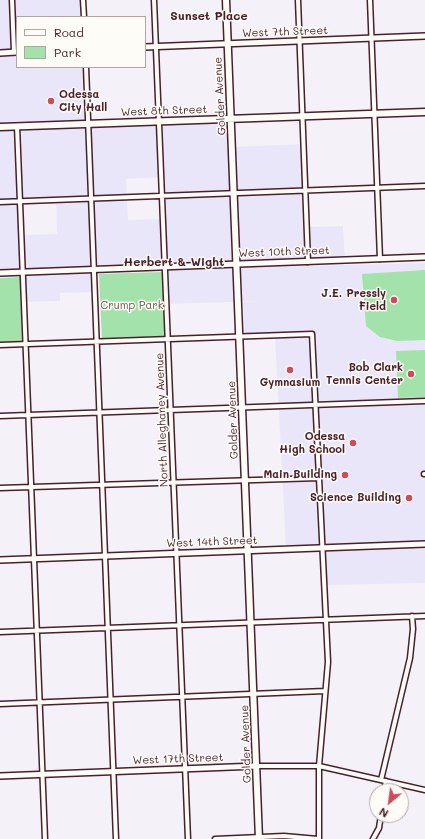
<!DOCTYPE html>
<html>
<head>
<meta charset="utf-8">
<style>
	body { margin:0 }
	#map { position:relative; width:425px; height:839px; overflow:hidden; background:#f4f2f8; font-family:Mali,sans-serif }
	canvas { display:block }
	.legend { position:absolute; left:16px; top:16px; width:130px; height:52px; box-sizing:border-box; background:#fdfcf7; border:1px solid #b5a4a5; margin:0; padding:5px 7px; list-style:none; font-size:12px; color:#4a1f2b }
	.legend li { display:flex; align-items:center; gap:8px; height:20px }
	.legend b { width:20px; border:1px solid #b5a4a5 }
	.north { position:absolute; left:369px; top:783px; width:40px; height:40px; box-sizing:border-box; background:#fdfcf7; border:1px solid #b5a4a5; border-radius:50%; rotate:209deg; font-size:11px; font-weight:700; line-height:16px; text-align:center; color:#4a1f2b }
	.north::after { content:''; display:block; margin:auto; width:14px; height:18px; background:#d1495b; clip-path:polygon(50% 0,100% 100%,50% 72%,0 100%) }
</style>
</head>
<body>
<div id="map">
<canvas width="425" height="839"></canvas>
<ul class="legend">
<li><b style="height:5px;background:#fdfcf7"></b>Road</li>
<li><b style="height:11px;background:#a3e2aa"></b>Park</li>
</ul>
<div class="north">N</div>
</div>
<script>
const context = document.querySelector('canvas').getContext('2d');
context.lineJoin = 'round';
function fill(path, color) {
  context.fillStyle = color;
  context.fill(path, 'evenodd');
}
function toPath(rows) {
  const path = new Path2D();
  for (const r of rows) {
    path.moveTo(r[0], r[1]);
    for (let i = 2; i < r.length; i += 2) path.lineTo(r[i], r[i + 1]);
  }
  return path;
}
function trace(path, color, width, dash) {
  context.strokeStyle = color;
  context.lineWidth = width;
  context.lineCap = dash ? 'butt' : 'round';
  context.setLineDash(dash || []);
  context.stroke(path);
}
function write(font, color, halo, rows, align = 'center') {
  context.font = font + ' Mali,sans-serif';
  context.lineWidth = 3;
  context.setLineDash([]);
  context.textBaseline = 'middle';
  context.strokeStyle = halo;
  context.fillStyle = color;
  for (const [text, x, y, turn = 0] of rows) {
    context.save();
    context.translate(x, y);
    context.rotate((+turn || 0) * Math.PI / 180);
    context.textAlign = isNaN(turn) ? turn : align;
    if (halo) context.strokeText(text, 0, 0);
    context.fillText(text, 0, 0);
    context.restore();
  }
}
const built = toPath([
	[0,0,83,0,84,17,17,17,17,67,86,67,89,123,231,118,232,147,303,144,307,227,343,226,345,260,308,262,308,266,425,263,425,583,325,585,322,548,286,549,275,335,244,335,243,302,261,301,167,304,165,267,94,269,94,292,60,293,60,301,23,302,22,272,0,273],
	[162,177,163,219,128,220,126,179],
	[56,200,57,234,21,235,19,201]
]);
const green = toPath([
	[425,270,425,340,397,341,380,337,366,326,362,274],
	[163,272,165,337,102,340,99,274],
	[20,277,22,342,0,343,0,278],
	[425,350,425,397,398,398,396,351]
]);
const minor = toPath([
	[12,0,14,52],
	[83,0,84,17],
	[154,0,188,839],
	[298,0,308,262],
	[370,0,380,259],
	[86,67,116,839],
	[17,126,45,839],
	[0,202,425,186],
	[0,345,312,334,328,662,319,766,319,839],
	[0,416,425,401],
	[424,474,425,474],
	[0,488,319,478],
	[0,632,425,616],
	[0,704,325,691],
	[257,766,319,766,425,790],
	[381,780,410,658,413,629,412,616],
	[384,791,386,781],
	[215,839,284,836,318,839],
	[373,839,379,828,381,815]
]);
const tertiary = toPath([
	[145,47,425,36],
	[0,53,17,52],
	[0,273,425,257],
	[0,560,425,544],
	[0,776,257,766]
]);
const secondary = toPath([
	[226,0,259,839],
	[0,127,425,112]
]);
const markers = [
	[51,101,4,"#d1495b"],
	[394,300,4,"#d1495b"],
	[290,370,4,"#d1495b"],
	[411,374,4,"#d1495b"],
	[353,443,4,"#d1495b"],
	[345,475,4,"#d1495b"],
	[409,498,4,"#d1495b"]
];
const streetNames = [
	["West 7th Street",285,32,-2],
	["Golder Avenue",220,96,-93],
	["West 8th Street",164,111,-2],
	["West 10th Street",284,252,-2],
	["North Alleghaney Avenue",162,420,-92],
	["Golder Avenue",233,420,-92],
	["West 14th Street",212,542,-2],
	["Golder Avenue",246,744,-92],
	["West 17th Street",178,759,-2]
];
const poiNames = [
	["Odessa",59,95,"left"],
	["City Hall",59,108,"left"],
	["J.E. Pressly",386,294],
	["Field",386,307],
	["Bob Clark",403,368],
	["Tennis Center",403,381],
	["Gymnasium",290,383,"center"],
	["Odessa",345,437],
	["High School",345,450],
	["Main Building",337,475],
	["Science Building",401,498]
];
const parkNames = [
	["Crump Park",132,306]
];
const neighbourhoodNames = [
	["Sunset Place",209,16],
	["Herbert & Wight",174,262]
];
fill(built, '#eae6f9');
fill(green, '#a3e2aa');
trace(minor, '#4a1f2b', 7);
trace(tertiary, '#4a1f2b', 8);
trace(secondary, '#4a1f2b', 9);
trace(minor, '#fdfcf7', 4);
trace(tertiary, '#fdfcf7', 5);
trace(secondary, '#fdfcf7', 6);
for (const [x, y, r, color] of markers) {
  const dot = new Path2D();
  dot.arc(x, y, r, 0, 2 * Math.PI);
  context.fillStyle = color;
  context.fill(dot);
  trace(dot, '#fdfcf7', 1.5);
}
write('11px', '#4a1f2b', '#fdfcf7', streetNames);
write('bold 11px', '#4a1f2b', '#fdfcf7', poiNames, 'right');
write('11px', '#655a51', '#fdfcf7', parkNames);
write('bold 12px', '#4a1f2b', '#fdfcf7', neighbourhoodNames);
</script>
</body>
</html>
